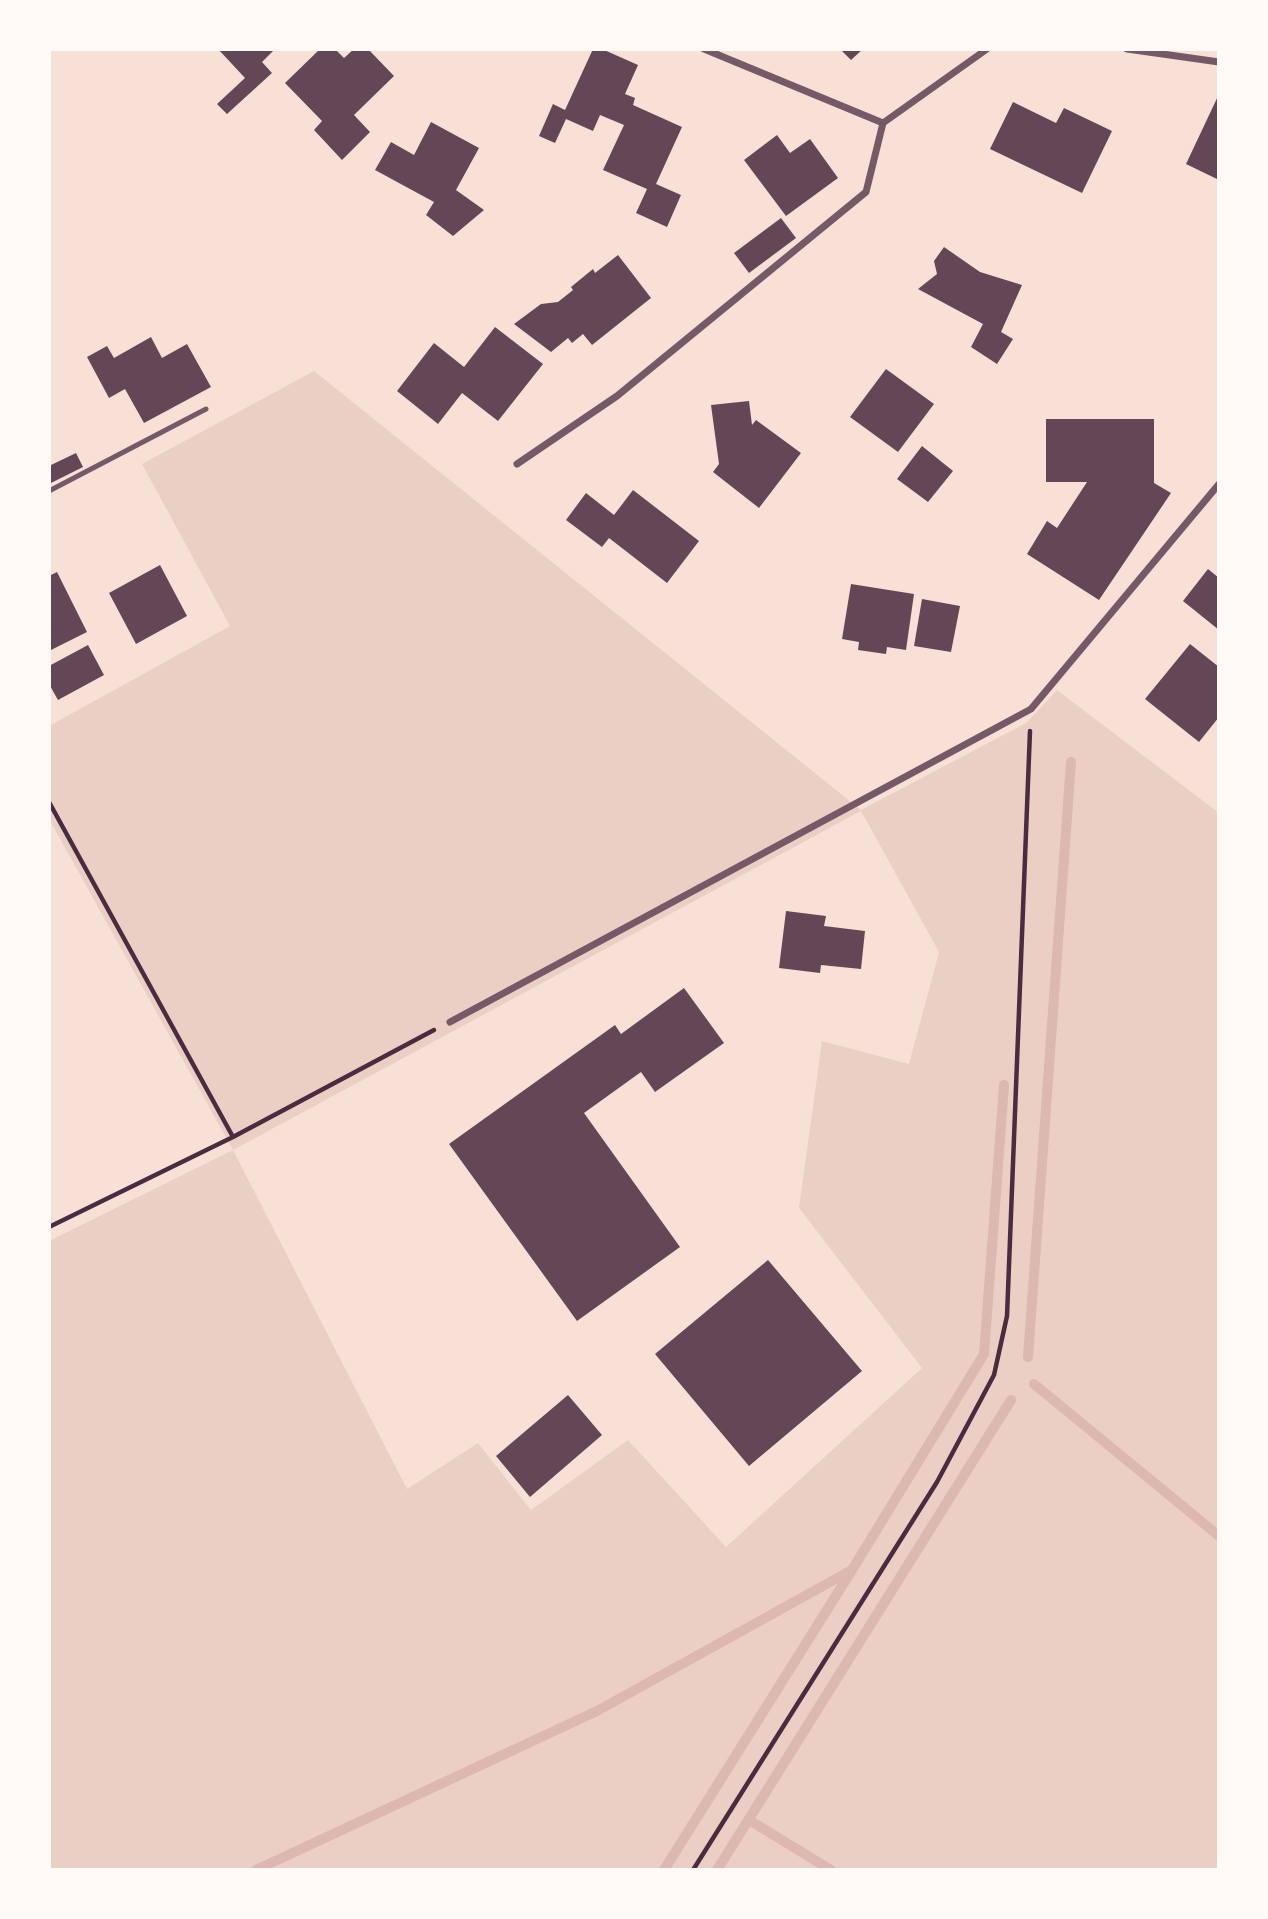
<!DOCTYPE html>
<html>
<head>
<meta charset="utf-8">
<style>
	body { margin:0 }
	#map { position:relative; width:1268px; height:1919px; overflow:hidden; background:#f7e1d7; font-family:"PT Sans Narrow",sans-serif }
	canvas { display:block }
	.frame { position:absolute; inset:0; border:51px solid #fffaf5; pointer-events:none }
</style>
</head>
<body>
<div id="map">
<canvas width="1268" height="1919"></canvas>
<div class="frame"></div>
</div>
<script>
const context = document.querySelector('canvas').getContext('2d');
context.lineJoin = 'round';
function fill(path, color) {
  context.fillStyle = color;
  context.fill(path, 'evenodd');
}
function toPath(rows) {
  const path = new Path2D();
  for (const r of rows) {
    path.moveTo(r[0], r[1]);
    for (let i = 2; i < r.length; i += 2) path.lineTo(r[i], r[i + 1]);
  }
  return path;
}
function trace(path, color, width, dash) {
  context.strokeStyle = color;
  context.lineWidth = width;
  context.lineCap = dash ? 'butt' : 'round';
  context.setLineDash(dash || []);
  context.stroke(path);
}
const green = toPath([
	[314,371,861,810,1026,723,1057,690,1219,813,1219,1870,49,1870,49,1241,233,1150,49,819,49,726,230,626,142,464],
	[861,811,939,952,909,1064,822,1041,799,1208,922,1368,726,1547,628,1440,531,1510,478,1443,407,1489,233,1150]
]);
const stream = toPath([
	[1028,1357,1071,762],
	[1034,1384,1219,1536],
	[749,1820,831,1870],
	[256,1870,597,1711,850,1571],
	[664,1870,852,1570,984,1354,1004,1085],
	[717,1870,1011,1400]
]);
const building = toPath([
	[218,49,275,49,262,62,272,73,227,114,217,104,245,78],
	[320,49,335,49,344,58,354,49,368,49,394,76,354,115,370,132,342,160,314,130,322,121,285,83],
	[593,49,602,49,638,65,625,94,635,98,633,105,682,127,656,184,681,195,667,227,636,213,647,189,603,170,624,125,600,115,593,131,566,119,555,143,539,136,553,104,565,110],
	[840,49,863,49,851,60],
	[1219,94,1219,180,1186,164],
	[1013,102,1056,123,1064,108,1112,131,1082,193,990,149],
	[431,122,479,148,456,190,484,210,453,236,426,215,434,202,375,170,391,142,414,155],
	[777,135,790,153,810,139,838,178,786,216,744,160],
	[781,218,796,238,749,273,734,253],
	[944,247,980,272,1022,285,1001,332,1013,339,997,364,971,347,983,324,918,289,937,274,934,261],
	[618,255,651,298,592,345,583,334,572,343,568,338,551,352,514,324,541,304,558,302,573,290,571,287,593,269,595,273],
	[495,327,543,364,498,421,462,393,438,424,397,391,434,343,464,367],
	[151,337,162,358,187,344,211,387,144,423,125,389,109,398,87,357,107,346,114,358],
	[886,369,934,404,898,452,850,417],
	[749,401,752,425,756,420,801,453,759,508,713,472,719,464,711,405],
	[1046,419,1154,419,1154,483,1171,493,1099,600,1027,554,1047,521,1057,528,1087,482,1046,482],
	[922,446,953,471,928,502,897,479],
	[76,453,83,467,49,484,49,466],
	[633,490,699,541,667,583,609,538,602,547,566,520,586,493,614,515],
	[160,565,187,616,136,644,109,593],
	[1208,569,1219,578,1219,630,1183,601],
	[57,572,87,632,49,651,49,576],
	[851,584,914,594,906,650,887,647,886,654,858,650,859,642,842,639],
	[922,599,960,606,951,652,914,646],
	[1190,644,1219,667,1219,717,1199,742,1145,699],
	[88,645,104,675,58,700,49,684,49,666],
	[786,911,826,916,824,926,865,931,861,969,821,965,820,973,779,968],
	[684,988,724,1043,655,1092,641,1072,584,1113,680,1247,577,1321,449,1144,615,1025,621,1034],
	[768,1260,862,1371,749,1466,655,1354],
	[568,1395,602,1435,530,1497,496,1456]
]);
const path = toPath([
	[49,802,233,1137],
	[49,1227,233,1137,434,1030],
	[693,1870,937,1482,994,1375,1007,1316,1030,731]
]);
const service = toPath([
	[49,491,206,409]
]);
const minor = toPath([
	[704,49,883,123],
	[1127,49,1219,62],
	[883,123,987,49],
	[517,464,617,396,866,192,883,123],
	[450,1022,1031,709,1219,484]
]);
fill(green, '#ebcfc5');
trace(stream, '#dcb8b0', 10);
fill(building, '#644757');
trace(path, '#4a2c40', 4.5);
trace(service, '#755966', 5);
trace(minor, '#755966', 7);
</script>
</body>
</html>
